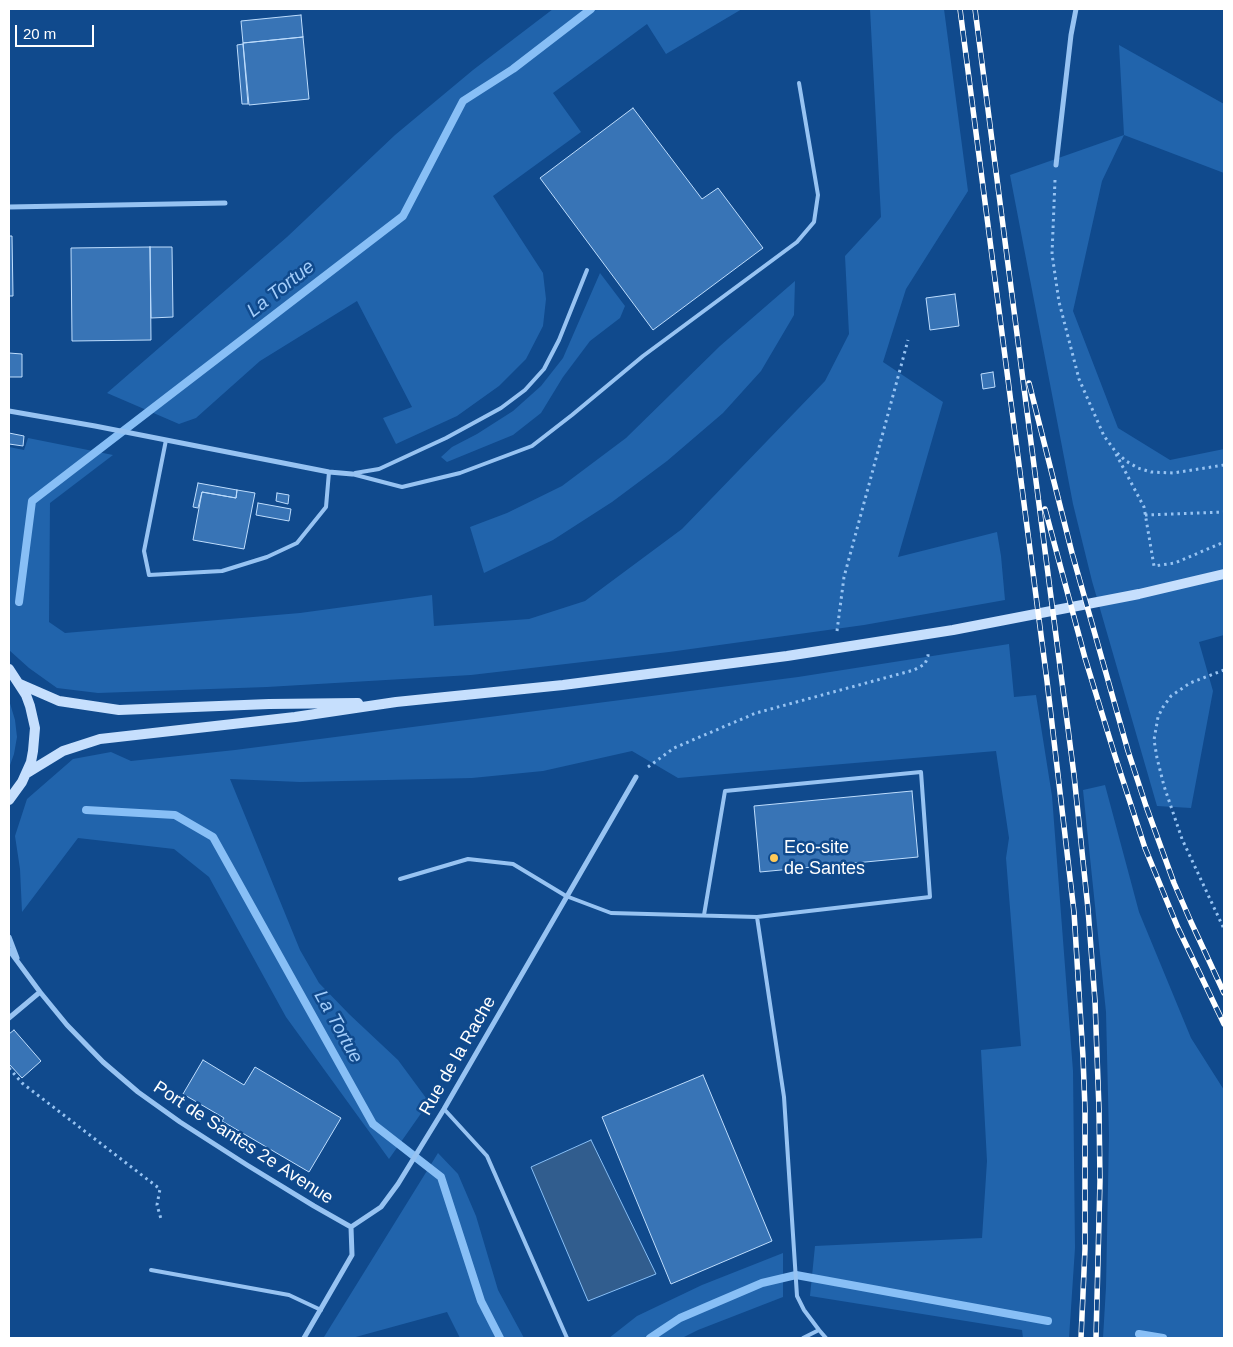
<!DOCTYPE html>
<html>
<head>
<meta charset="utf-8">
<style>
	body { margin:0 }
	#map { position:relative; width:1233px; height:1347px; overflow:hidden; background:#104a8d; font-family:Arial,sans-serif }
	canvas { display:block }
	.frame { position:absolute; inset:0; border:10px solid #fff; pointer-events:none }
	.scale { position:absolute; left:15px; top:25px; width:79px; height:22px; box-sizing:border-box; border:2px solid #fff; border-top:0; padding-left:6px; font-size:15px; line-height:18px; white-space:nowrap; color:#fff; -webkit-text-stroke:4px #104a8d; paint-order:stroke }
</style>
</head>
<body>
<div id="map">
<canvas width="1233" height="1347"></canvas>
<div class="frame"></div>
<div class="scale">20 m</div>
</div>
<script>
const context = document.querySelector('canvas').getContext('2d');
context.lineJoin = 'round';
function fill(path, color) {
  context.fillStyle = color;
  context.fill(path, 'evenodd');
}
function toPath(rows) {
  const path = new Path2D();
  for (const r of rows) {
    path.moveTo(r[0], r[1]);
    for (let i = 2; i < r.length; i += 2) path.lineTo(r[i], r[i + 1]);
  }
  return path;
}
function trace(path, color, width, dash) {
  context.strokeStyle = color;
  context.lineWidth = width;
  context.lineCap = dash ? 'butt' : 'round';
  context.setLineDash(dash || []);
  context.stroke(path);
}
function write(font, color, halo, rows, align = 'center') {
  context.font = font + ' Arial,sans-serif';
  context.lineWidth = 5;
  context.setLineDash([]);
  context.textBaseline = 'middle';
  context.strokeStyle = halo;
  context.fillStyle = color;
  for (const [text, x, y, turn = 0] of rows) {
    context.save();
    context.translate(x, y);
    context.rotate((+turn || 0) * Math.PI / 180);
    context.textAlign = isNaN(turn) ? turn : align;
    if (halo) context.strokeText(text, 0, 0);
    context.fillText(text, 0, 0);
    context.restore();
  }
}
const green = toPath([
	[553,9,742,9,666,54,647,24,553,93,581,132,493,196,543,273,546,299,543,326,526,359,499,386,457,416,396,444,383,418,412,407,357,301,260,361,196,418,179,424,107,393,287,237,395,135,473,70],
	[870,9,944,9,968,191,906,289,883,362,943,402,898,557,997,532,1001,556,1005,600,864,625,669,652,471,675,267,687,98,693,57,688,29,668,9,650,9,447,24,450,28,438,113,455,50,503,49,622,65,633,300,613,432,595,434,626,529,619,585,601,682,529,825,381,849,334,845,256,881,217],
	[1119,45,1224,104,1224,173,1124,135,1102,181,1073,311,1118,428,1170,460,1224,449,1224,635,1199,642,1213,691,1191,808,1157,806,1092,581,1073,504,1010,175,1124,135],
	[600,273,625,306,620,318,590,341,563,377,541,413,513,435,447,462,441,457,452,447,477,434,513,411,541,386,563,358],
	[795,281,794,315,761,371,723,413,667,461,612,502,553,540,484,573,470,527,507,513,562,486,626,438,720,346],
	[1009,644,1014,697,1036,695,1052,796,1073,1071,1075,1248,1069,1338,1023,1338,1022,1330,810,1296,815,1246,982,1238,987,1161,981,1050,1021,1046,1006,858,1009,838,996,751,678,778,632,751,543,771,472,778,300,782,230,779,300,950,319,983,349,1014,398,1060,429,1102,389,1159,286,1017,209,877,174,849,78,838,22,912,20,869,15,836,27,799,73,759,111,752,131,761,235,750,798,677],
	[9,700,15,720,17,737,14,754,9,768],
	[1105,785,1139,912,1191,1038,1224,1090,1224,1338,1103,1338,1106,1287,1109,1136,1106,1012,1083,790],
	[438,1153,458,1174,476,1216,498,1290,524,1338,460,1338,447,1312,352,1338,324,1337],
	[783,1253,783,1297,698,1330,682,1338,609,1338,637,1316,702,1285]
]);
const water = toPath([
	[591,1140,656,1274,588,1301,531,1167,591,1140]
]);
const stream = toPath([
	[19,602,32,501,403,216,463,101,513,69,591,9],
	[86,810,175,815,213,837,373,1124,441,1177,481,1301,500,1338],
	[1139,1334,1163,1338],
	[650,1338,680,1318,762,1283,796,1275,1048,1321]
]);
const building = toPath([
	[301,15,303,37,243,43,241,21,301,15],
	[303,37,309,99,249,105,243,43,303,37],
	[243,44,248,104,242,104,237,45,243,44],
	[633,108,702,199,718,188,763,248,653,330,540,178,633,108],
	[9,236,12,236,13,296,9,296,9,236],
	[150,247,151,340,72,341,71,248,150,247],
	[150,247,172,247,173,317,151,318,150,247],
	[955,294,959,326,930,330,926,298,955,294],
	[9,353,22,354,22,377,9,377,9,353],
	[993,372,995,387,983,389,981,374,993,372],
	[9,433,24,436,23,446,9,444,9,433],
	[198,483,237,490,236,498,202,492,198,508,193,507,198,483],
	[237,490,255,493,244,549,193,540,202,492,236,498,237,490],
	[277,493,289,495,288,504,276,501,277,493],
	[258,503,291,509,289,521,256,515,258,503],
	[912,791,918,857,760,872,754,806,912,791],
	[14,1030,41,1061,22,1078,9,1064,9,1034,14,1030],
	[203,1060,244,1085,255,1067,341,1118,309,1172,222,1121,224,1118,183,1094,203,1060],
	[703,1075,772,1241,671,1284,602,1117,703,1075]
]);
const path = toPath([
	[1055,180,1052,254,1059,302,1079,379,1104,436,1115,451,1126,461,1138,468,1151,472,1173,473,1224,465],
	[1116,454,1144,507,1154,566,1175,563,1224,542],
	[1145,515,1224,512],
	[837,631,844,577,908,340],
	[1224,670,1190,683,1171,696,1163,707,1158,717,1154,740,1157,758,1164,786,1182,839,1224,929],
	[648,767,674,748,756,713,914,670,925,664,928,656,928,651],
	[9,1068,22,1083,160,1189,157,1205,161,1219]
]);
const lane = toPath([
	[166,440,144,551,149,575,222,571,267,557,297,543,326,507,329,472],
	[355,473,379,469,446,438,501,408,525,390,544,369,559,340,587,270],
	[352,474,402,487,460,473,532,446,572,415,643,356,797,242,814,222,818,195,799,83],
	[400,879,468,859,513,864,566,896,611,913,757,917,930,897,921,772,725,791,704,915],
	[757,917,784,1097,797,1296,804,1310,819,1330],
	[444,1109,487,1156,567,1338],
	[151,1270,289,1295,321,1310],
	[803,1338,819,1330,826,1338]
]);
const street = toPath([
	[1056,165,1071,35,1076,9],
	[9,207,225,203],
	[9,411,95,426,329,472,352,474],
	[9,937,17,958],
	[9,950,40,992,67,1025,103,1062,138,1092,180,1122,247,1165,314,1206,351,1227],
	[9,1018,40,992],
	[304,1338,352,1255,351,1227,381,1207,398,1184,444,1109,636,777]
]);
const secondary = toPath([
	[9,669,26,695,30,706,35,728,33,751,31,762,22,782,9,800],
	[20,684,59,701,119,710,269,704,358,703],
	[27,773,63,751,100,739,295,717,396,702,563,685,787,656,953,630,1139,594,1224,574]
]);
const rail = toPath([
	[960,9,1047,681,1074,912,1083,1057,1085,1109,1085,1249,1081,1338],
	[975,9,1074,775,1088,909,1095,1001,1099,1109,1100,1181,1096,1338],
	[1029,383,1072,553,1128,751,1146,806,1174,883,1191,922,1224,993],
	[1045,509,1085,658,1115,756,1145,848,1178,928,1224,1024]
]);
const markers = [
	[774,858,5,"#ffca58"]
];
const poiNames = [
	["Eco-site",784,848],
	["de Santes",784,869]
];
const streetNames = [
	["Rue de la Rache",458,1056,-60],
	["Port de Santes 2e Avenue",243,1143,33]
];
const waterNames = [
	["La Tortue",281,289,-38],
	["La Tortue",338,1027,61]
];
fill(green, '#2164ac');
fill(water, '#315d8e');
trace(water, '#88bff6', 1);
trace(stream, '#88bff6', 8);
fill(building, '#3874b6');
trace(building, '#beddfd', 1);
trace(path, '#97c3f2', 3, [2.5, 4]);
trace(lane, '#97c3f2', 4);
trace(street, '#97c3f2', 5);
trace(secondary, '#c6dffd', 10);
trace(rail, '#fff', 5.5);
trace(rail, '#104a8d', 4, [11]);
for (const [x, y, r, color] of markers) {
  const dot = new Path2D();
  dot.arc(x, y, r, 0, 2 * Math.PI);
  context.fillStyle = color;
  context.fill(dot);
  trace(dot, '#104a8d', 2);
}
write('18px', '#fff', '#104a8d', poiNames, 'left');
write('18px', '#fff', '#104a8d', streetNames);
write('italic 19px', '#a3cdfa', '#104a8d', waterNames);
</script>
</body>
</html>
